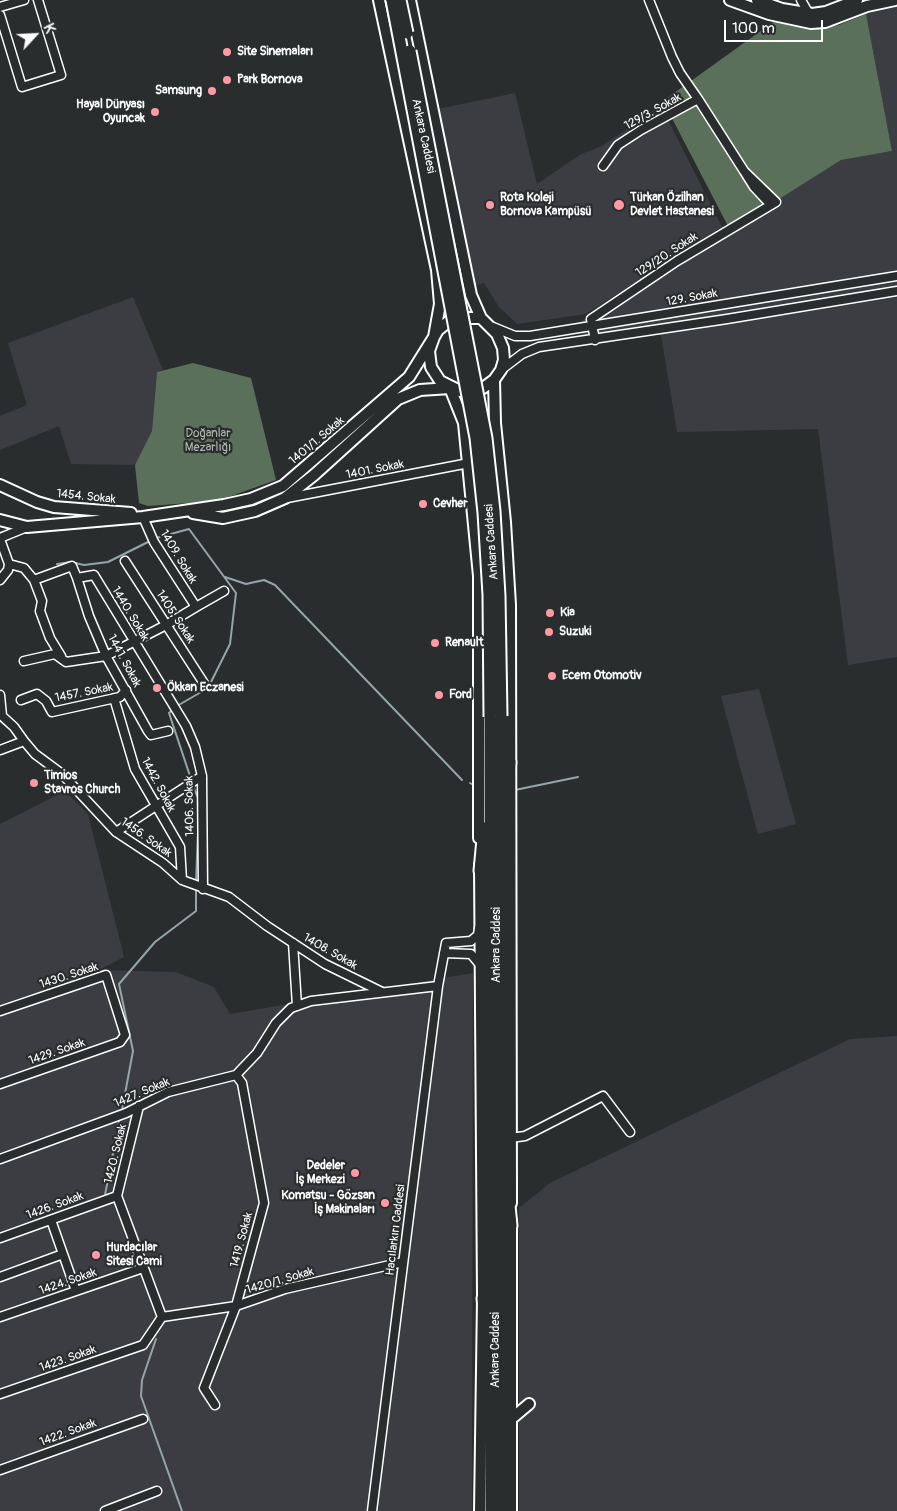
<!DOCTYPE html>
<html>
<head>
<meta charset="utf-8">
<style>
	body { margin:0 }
	#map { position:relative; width:897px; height:1511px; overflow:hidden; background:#2a2d2e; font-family:Pangolin,sans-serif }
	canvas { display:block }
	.north { position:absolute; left:10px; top:10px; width:50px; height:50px; -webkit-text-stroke:4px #2a2d2e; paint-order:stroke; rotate:65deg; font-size:14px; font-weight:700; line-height:20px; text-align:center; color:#fff }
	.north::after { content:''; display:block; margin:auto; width:18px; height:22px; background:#fff; clip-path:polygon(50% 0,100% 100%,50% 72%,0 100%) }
	.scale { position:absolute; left:724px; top:20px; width:99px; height:22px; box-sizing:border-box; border:2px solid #fff; border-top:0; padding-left:6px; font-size:15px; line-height:18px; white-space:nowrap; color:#fff; -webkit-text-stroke:4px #2a2d2e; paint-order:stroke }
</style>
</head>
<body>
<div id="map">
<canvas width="897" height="1511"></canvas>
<div class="north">K</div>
<div class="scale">100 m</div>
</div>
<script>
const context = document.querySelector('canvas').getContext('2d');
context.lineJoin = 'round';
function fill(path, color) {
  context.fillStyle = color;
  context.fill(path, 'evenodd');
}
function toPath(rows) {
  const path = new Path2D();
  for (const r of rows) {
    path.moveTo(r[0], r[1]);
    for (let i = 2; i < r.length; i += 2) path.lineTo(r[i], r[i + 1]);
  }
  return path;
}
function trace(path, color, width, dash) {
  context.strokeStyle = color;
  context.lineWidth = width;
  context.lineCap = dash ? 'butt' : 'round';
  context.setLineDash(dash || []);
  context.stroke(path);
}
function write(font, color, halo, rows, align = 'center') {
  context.font = font + ' Pangolin,sans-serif';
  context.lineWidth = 4.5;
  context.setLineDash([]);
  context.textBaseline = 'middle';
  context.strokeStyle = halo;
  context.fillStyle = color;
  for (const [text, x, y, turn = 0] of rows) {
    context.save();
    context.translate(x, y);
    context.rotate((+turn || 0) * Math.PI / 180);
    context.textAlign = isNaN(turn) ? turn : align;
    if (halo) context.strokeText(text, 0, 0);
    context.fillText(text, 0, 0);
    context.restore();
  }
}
const built = toPath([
	[897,1,897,657,848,665,818,429,677,432,660,330,582,342,580,322,644,278,774,197,841,160,892,151,866,14],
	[515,93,537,184,581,154,602,146,661,106,722,227,586,314,517,324,499,307,484,283,470,287,433,110],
	[133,297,163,370,157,372,152,431,135,465,71,464,59,426,0,450,0,416,27,405,8,343],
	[759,689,796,824,758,834,721,696],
	[65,791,88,814,124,957,99,970,176,972,214,987,230,1014,473,973,472,1511,0,1511,0,824],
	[897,1036,897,1511,519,1511,519,1208,550,1183,850,1039]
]);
const green = toPath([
	[866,14,892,151,841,160,730,230,663,101,776,20,803,27,839,25],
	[193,363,251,378,276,480,217,501,148,506,139,503,135,465,152,431,157,372]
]);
const stream = toPath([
	[156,538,189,529,236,593,230,644,208,688,177,706],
	[57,564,71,562,84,565,108,562,150,541],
	[225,577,246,584,264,580,275,585,462,780],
	[172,710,169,713,191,779],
	[470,783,475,786],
	[193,786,199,800],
	[515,790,578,777],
	[196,882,199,807],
	[122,1110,133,1051,119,984,155,942,196,911,196,891],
	[105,1195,119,1122],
	[156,1339,142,1380,141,1396,182,1511]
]);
const minor = toPath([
	[649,0,672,57,680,73,698,99],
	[801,0,809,14],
	[0,7,24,0],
	[0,15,22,87,61,75,38,0],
	[603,166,618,145,641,130,698,99,744,171],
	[493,327,515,336,530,336,897,276],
	[595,340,591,319,677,261,776,202,744,171,754,187,771,205],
	[501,370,522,354,539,347,727,319,897,291],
	[287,498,469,463],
	[0,538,27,527],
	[0,539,9,564,8,570,0,580],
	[125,561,205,685],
	[9,564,24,568,34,580,42,601,40,611,50,638,61,656],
	[77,578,89,616,106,656,148,731,151,735,168,731],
	[34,580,72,566,77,578,94,575,186,726,195,747,202,776,203,889],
	[196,607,224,591],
	[24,661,55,654,66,662,106,656,166,625,196,607,154,542,143,517],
	[0,695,2,716,14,727,24,741,35,754,62,774,116,832,163,863,182,880,229,897,267,926,325,964,382,992],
	[114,698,135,769,180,847,182,880],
	[21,700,37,694,46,701,52,712,120,697,126,690],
	[0,750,24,741],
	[116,832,202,776],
	[293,943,297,1006],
	[444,953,471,954,481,966],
	[0,1011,106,975,125,1035,120,1042,0,1084],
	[139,1106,117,1196,162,1317],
	[510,1138,525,1136,603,1096,630,1132],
	[0,1159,126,1113,168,1092,236,1075,257,1053,276,1023,291,1008,311,1001,438,986],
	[51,1220,76,1291],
	[0,1238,117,1196],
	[0,1277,63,1254],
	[0,1317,143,1268],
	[162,1317,236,1306,285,1289,403,1262],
	[0,1394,143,1345,162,1317],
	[215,1405,204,1388,236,1306,264,1203,242,1083,236,1075],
	[0,1470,143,1419],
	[105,1511,157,1491],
	[372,1511,438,986,446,943,471,941,478,935,479,928]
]);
const major = toPath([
	[410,0,471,295,481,318],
	[730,0,769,14,811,23,825,22,867,6,895,0],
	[757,0,782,9,812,14,826,12,857,0],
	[494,380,495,423,505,522,510,605,511,1203],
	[450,388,464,423,479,576,479,838],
	[0,485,37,502,54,507,131,513],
	[193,513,223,518,255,511,285,498,314,475,398,399,420,390,450,388],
	[0,520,27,527,143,517,224,505,251,499,283,486,409,377,434,337,438,330,448,322,458,318,481,318,497,334,503,348,504,360,501,370,494,380,483,388,470,392,460,391,440,381,431,367,429,351,434,337,440,304,437,270,379,0],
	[480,865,483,1298,480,1511],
	[511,1220,511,1511],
	[510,1420,529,1404]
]);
const highway = toPath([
	[501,716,501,1511],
	[490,717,491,1511],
	[507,787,510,762],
	[480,871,484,828],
	[508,1195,511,1226],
	[483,1298,485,1319]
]);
const highwayBridge = toPath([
	[392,0,476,438,484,513,489,595,490,717],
	[400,0,407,33],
	[410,51,486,438,494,511,499,596,501,716]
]);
const markers = [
	[227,52,5,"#ff9aa2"],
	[227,80,5,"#ff9aa2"],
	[212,91,5,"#ff9aa2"],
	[155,112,5,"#ff9aa2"],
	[490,205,5,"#ff9aa2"],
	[619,205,6,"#ff9aa2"],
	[423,504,5,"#ff9aa2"],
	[550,613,5,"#ff9aa2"],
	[549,632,5,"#ff9aa2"],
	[435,643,5,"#ff9aa2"],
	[552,676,5,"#ff9aa2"],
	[157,688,5,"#ff9aa2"],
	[439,695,5,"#ff9aa2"],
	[34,783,5,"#ff9aa2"],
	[355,1173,5,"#ff9aa2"],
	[385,1203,5,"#ff9aa2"],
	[96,1255,5,"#ff9aa2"]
];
const poiNames = [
	["Site Sinemaları",237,52],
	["Park Bornova",237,80],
	["Samsung",202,91,"right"],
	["Hayal Dünyası",145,105,"right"],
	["Oyuncak",145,119,"right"],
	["Rota Koleji",500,198],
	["Bornova Kampüsü",500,212],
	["Türkan Özilhan",630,198],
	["Devlet Hastanesi",630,212],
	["Cevher",433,504],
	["Kia",560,613],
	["Suzuki",559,632],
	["Renault",445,643],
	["Ecem Otomotiv",562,676],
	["Ökkan Eczanesi",167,688],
	["Ford",449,695],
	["Timios",44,776],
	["Stavros Church",44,790],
	["Dedeler",345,1166,"right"],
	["İş Merkezi",345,1180,"right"],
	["Komatsu - Gözsan",375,1196,"right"],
	["İş Makinaları",375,1210,"right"],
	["Hurdacılar",106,1248],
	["Sitesi Cami",106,1262]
];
const streetNames = [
	["129/3. Sokak",653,112,-29],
	["Ankara Caddesi",423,136,78],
	["129/20. Sokak",667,255,-33],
	["129. Sokak",692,298,-10],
	["1401/1. Sokak",317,441,-40],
	["1401. Sokak",375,470,-11],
	["1454. Sokak",86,497,6],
	["Ankara Caddesi",492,542,-94],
	["1409. Sokak",178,557,59],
	["1440. Sokak",130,614,59],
	["1405. Sokak",175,617,57],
	["1441. Sokak",124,661,62],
	["1457. Sokak",84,693,-11],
	["1442. Sokak",158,785,62],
	["1406. Sokak",190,806,-91],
	["1456. Sokak",146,838,35],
	["Ankara Caddesi",497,945,-90],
	["1408. Sokak",330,952,30],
	["1430. Sokak",69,976,-18],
	["1429. Sokak",57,1052,-19],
	["1427. Sokak",142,1093,-23],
	["1420. Sokak",116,1154,-76],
	["1426. Sokak",55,1206,-20],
	["Hacılarkırı Caddesi",396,1230,-83],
	["1419. Sokak",242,1240,-75],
	["1420/1. Sokak",280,1281,-16],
	["1424. Sokak",68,1282,-19],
	["Ankara Caddesi",496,1350,-90],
	["1423. Sokak",68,1359,-19],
	["1422. Sokak",68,1433,-20]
];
const parkNames = [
	["Doğanlar",208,434],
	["Mezarlığı",208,448]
];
fill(built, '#3b3d43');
fill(green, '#5b705a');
trace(stream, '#94a6a9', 2);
trace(minor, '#fff', 11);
trace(major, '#fff', 14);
trace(highway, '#fff', 15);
trace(minor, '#2a2d2e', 8);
trace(major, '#2a2d2e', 10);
trace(highway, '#2a2d2e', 11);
trace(highwayBridge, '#fff', 15, []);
trace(highwayBridge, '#2a2d2e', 11);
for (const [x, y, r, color] of markers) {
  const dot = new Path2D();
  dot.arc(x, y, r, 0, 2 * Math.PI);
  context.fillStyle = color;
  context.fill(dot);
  trace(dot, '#2a2d2e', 2);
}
write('bold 12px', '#fff', '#2a2d2e', poiNames, 'left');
write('12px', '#fff', '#2a2d2e', streetNames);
write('12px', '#adb8ac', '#2a2d2e', parkNames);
</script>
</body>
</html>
